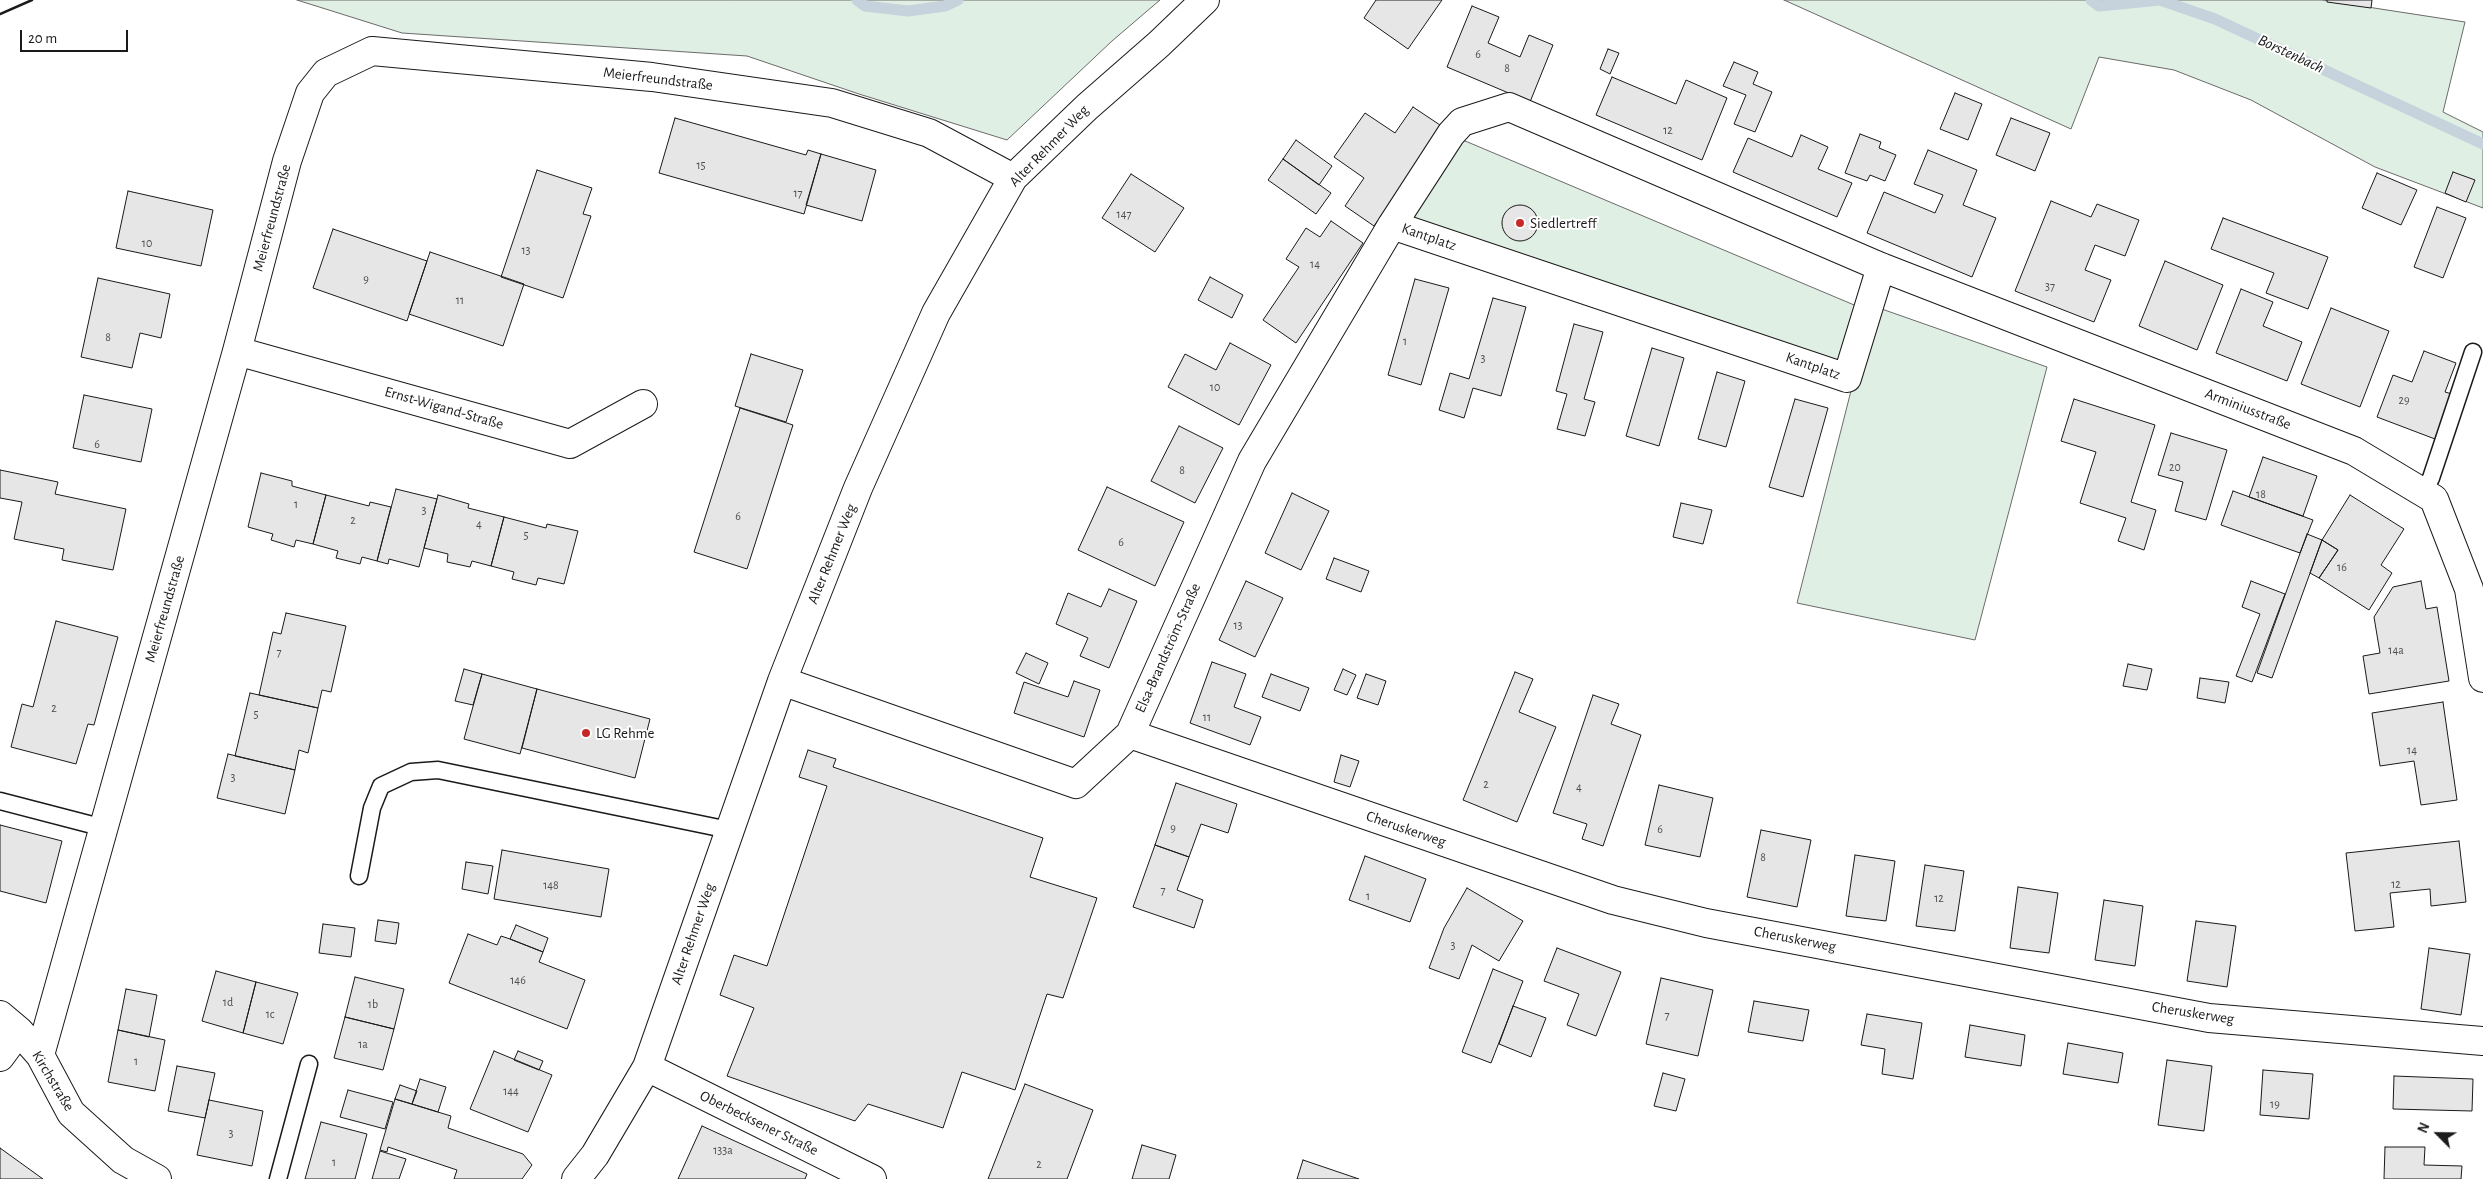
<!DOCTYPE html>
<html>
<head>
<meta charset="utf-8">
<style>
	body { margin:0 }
	#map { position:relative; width:2483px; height:1179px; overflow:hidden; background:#fff; font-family:"Alegreya Sans",sans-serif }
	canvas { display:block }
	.north { position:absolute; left:2413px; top:1109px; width:50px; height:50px; -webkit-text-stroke:4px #fff; paint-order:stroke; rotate:293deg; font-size:14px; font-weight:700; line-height:20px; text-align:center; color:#1a1a1a }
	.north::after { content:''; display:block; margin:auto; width:18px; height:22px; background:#1a1a1a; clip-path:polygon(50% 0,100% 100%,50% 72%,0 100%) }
	.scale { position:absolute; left:20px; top:30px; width:108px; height:22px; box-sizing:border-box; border:2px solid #1a1a1a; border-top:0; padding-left:6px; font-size:15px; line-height:18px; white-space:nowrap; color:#1a1a1a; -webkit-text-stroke:4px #fff; paint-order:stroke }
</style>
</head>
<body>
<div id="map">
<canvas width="2483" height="1179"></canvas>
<div class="north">N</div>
<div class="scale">20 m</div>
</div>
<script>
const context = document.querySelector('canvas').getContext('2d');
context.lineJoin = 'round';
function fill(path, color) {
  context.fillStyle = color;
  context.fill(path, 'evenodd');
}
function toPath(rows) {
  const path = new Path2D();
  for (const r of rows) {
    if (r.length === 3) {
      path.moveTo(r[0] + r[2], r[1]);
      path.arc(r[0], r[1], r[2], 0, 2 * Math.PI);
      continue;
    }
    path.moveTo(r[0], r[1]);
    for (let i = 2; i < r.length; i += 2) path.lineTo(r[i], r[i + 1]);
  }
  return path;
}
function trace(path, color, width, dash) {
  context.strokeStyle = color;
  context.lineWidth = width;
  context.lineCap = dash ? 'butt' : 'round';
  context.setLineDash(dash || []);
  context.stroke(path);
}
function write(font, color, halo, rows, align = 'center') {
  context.font = font + ' "Alegreya Sans",sans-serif';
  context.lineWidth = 4;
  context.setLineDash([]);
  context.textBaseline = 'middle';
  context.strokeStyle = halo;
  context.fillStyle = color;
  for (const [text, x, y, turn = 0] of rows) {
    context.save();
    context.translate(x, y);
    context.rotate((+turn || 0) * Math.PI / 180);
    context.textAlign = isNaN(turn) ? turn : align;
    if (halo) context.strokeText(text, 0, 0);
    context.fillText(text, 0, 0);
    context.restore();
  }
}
const green = toPath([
	[297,0,1160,0,1112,41,1007,140,859,94,747,56,402,33,297,0],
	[1784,0,2322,0,2465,22,2443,112,2483,132,2483,208,2375,167,2251,100,2174,70,2099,57,2071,129,1784,0],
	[1451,135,1866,310,1846,377,1394,225,1451,135],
	[1876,307,2047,367,1975,640,1797,603,1854,379,1876,307]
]);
const stream = toPath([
	[857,0,865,6,908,11,945,6,958,0],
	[2091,0,2099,6,2160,0,2215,19,2483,144]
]);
const building = toPath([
	[1376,0,1442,0,1408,49,1364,18,1376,0],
	[2327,0,2372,0,2371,8,2327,2,2327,0],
	[1472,6,1499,17,1488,43,1520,57,1529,35,1553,45,1530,102,1447,67,1472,6],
	[1608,49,1619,53,1610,74,1600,69,1608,49],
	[1734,62,1758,72,1753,84,1772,92,1755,132,1734,124,1746,95,1723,86,1734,62],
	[1612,77,1676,104,1686,80,1727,98,1702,160,1596,115,1612,77],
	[1955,93,1982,104,1968,140,1940,129,1955,93],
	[1413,107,1443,127,1374,226,1345,206,1364,178,1334,157,1365,113,1395,133,1413,107],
	[675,118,806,155,808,150,821,154,804,214,659,173,675,118],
	[2011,118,2050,133,2035,171,1996,155,2011,118],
	[1860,134,1881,142,1879,148,1896,155,1885,181,1870,175,1867,181,1845,173,1860,134],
	[1801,135,1828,147,1818,169,1852,183,1837,217,1733,172,1748,138,1792,157,1801,135],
	[1296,140,1332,166,1319,185,1283,159,1296,140],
	[1928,150,1977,170,1963,205,1996,218,1972,277,1867,233,1884,192,1935,213,1943,195,1914,184,1928,150],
	[821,154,876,170,862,221,806,205,821,154],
	[1283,159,1331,193,1316,214,1268,180,1283,159],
	[537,170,592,188,583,214,591,216,563,298,501,277,537,170],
	[2453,172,2475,180,2466,202,2445,193,2453,172],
	[2377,173,2417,190,2401,225,2362,208,2377,173],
	[1131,174,1184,208,1155,252,1102,218,1131,174],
	[128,191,213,210,201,266,116,248,128,191],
	[2051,201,2091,217,2097,204,2139,220,2125,256,2095,245,2085,270,2111,280,2094,322,2015,291,2051,201],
	[1520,223,18],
	[2437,207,2466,218,2443,278,2414,267,2437,207],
	[2223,218,2328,257,2308,309,2266,293,2274,273,2211,249,2223,218],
	[1331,221,1363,243,1296,343,1263,320,1299,267,1286,259,1306,228,1320,237,1331,221],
	[333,229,427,261,407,321,313,288,333,229],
	[430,252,524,284,503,346,409,314,430,252],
	[2165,261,2223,285,2197,350,2139,326,2165,261],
	[1210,277,1243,295,1232,318,1198,300,1210,277],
	[98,278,170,294,161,338,140,333,132,368,81,357,98,278],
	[1415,279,1449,288,1421,385,1388,375,1415,279],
	[2241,289,2273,302,2263,326,2302,342,2287,381,2216,353,2241,289],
	[1493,298,1526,307,1501,396,1473,388,1464,418,1439,410,1450,373,1469,379,1493,298],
	[2331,308,2389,331,2360,407,2301,384,2331,308],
	[1574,324,1603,332,1584,399,1595,402,1585,436,1557,429,1567,394,1556,391,1574,324],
	[1230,343,1271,365,1239,425,1168,387,1185,354,1216,370,1230,343],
	[1652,348,1684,358,1659,446,1626,436,1652,348],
	[2424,351,2456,363,2445,392,2452,394,2435,439,2377,417,2393,375,2412,382,2424,351],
	[751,354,803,370,786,422,735,406,751,354],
	[1717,372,1745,381,1726,447,1698,439,1717,372],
	[84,395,152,409,141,462,73,448,84,395],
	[1795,399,1828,408,1803,497,1769,487,1795,399],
	[2074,399,2155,425,2131,502,2156,510,2144,550,2118,541,2126,518,2080,503,2096,452,2061,441,2074,399],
	[740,408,793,425,747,569,694,552,740,408],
	[1179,426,1223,448,1195,503,1151,481,1179,426],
	[2171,433,2227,450,2206,520,2175,511,2183,482,2158,475,2171,433],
	[2263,457,2317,476,2303,516,2249,497,2263,457],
	[0,470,58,482,55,494,126,509,113,570,62,560,64,549,14,539,22,502,0,498,0,470],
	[261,473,292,481,292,486,326,495,313,544,296,540,294,547,271,540,273,534,248,527,261,473],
	[1107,487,1184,522,1155,586,1078,550,1107,487],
	[396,489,437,499,419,567,389,559,388,564,377,561,396,489],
	[2233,491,2313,520,2300,553,2221,525,2233,491],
	[1292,493,1329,511,1301,570,1265,553,1292,493],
	[326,495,369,506,370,502,391,507,377,561,362,557,360,564,336,558,338,551,313,544,326,495],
	[438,495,469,504,468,508,504,517,491,566,472,561,470,567,447,562,448,554,424,548,438,495],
	[2350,495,2404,529,2381,565,2392,573,2369,610,2319,578,2338,550,2322,540,2350,495],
	[1681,503,1712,510,1703,544,1673,537,1681,503],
	[504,517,546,528,547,524,578,531,564,584,538,578,536,585,512,579,514,572,491,566,504,517],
	[2307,534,2322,540,2272,678,2257,673,2307,534],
	[2322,540,2338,550,2319,578,2310,573,2322,540],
	[1334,558,1369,571,1361,592,1326,579,1334,558],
	[1246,581,1283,598,1255,657,1219,640,1246,581],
	[2251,581,2285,594,2252,682,2236,676,2260,614,2242,607,2251,581],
	[2421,581,2426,609,2437,607,2449,681,2369,694,2363,656,2380,653,2374,617,2393,587,2421,581],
	[1109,589,1137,601,1109,668,1080,656,1088,638,1056,624,1068,593,1101,607,1109,589],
	[286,613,346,626,331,692,322,690,318,708,259,695,273,632,281,634,286,613],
	[56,621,118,637,94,725,88,724,76,764,11,747,22,704,33,707,56,621],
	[1026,653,1048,663,1039,684,1016,673,1026,653],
	[1212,662,1246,674,1234,707,1261,717,1250,745,1190,723,1212,662],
	[2128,664,2152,669,2147,690,2123,686,2128,664],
	[464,669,482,674,473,705,455,701,464,669],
	[1343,669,1356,675,1347,695,1334,690,1343,669],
	[1515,672,1533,679,1519,712,1556,727,1517,822,1463,800,1515,672],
	[482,674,537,689,520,754,464,739,482,674],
	[1271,674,1309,688,1300,711,1262,697,1271,674],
	[1366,674,1386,681,1378,705,1357,698,1366,674],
	[2200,678,2229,682,2225,703,2197,698,2200,678],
	[1074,681,1100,690,1084,737,1014,713,1024,682,1068,697,1074,681],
	[537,689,650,719,635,778,522,748,537,689],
	[250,693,318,708,308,753,299,750,295,770,235,756,250,693],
	[1593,695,1619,704,1611,724,1641,735,1603,846,1582,839,1587,824,1553,813,1593,695],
	[2443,702,2457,800,2421,805,2414,761,2380,766,2372,713,2443,702],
	[808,750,836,759,833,767,1043,838,1030,877,1097,898,1063,998,1047,994,1015,1090,962,1072,943,1128,868,1104,855,1121,727,1076,754,1008,720,995,734,955,767,966,827,786,799,777,808,750],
	[228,754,295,770,285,814,217,798,228,754],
	[1341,755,1359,761,1350,787,1334,782,1341,755],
	[1176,783,1237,804,1228,833,1201,824,1189,857,1155,845,1176,783],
	[1659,785,1713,798,1700,857,1645,845,1659,785],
	[0,825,62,841,46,903,0,891,0,825],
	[1761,830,1811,840,1797,907,1747,897,1761,830],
	[2459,841,2466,902,2431,906,2430,889,2390,893,2394,927,2355,931,2346,853,2459,841],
	[1155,845,1189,857,1177,890,1203,900,1194,928,1133,907,1155,845],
	[502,850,609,869,601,917,494,899,502,850],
	[1855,855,1895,861,1886,921,1846,916,1855,855],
	[1365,856,1426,879,1410,922,1349,900,1365,856],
	[466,862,493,866,488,894,462,889,466,862],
	[1925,865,1964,871,1955,931,1916,926,1925,865],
	[2018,887,2058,893,2049,953,2010,948,2018,887],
	[1467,888,1523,921,1499,961,1472,945,1459,979,1429,968,1444,928,1467,888],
	[2104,900,2143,906,2135,966,2095,960,2104,900],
	[378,920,399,923,396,944,375,941,378,920],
	[2196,921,2236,926,2227,987,2187,981,2196,921],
	[323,924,355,928,351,957,319,953,323,924],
	[516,925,548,938,543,952,510,939,516,925],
	[468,934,497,945,501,936,510,939,543,952,539,962,585,980,567,1029,449,983,468,934],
	[1557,948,1621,972,1596,1036,1567,1025,1579,994,1544,981,1557,948],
	[2429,948,2470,954,2461,1015,2421,1009,2429,948],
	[1493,969,1523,981,1491,1063,1462,1052,1493,969],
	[216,971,256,982,243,1033,202,1021,216,971],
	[355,977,404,989,394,1029,345,1017,355,977],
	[1661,978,1713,990,1698,1056,1646,1044,1661,978],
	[256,982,298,993,283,1044,243,1033,256,982],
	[126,989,157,995,149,1037,118,1030,126,989],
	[1754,1001,1809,1010,1803,1041,1748,1032,1754,1001],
	[1513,1006,1546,1018,1531,1057,1499,1044,1513,1006],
	[1867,1014,1922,1023,1913,1079,1882,1074,1885,1049,1861,1045,1867,1014],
	[345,1017,394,1029,383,1070,334,1058,345,1017],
	[1970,1025,2025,1035,2021,1066,1965,1057,1970,1025],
	[118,1030,165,1040,155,1091,108,1082,118,1030],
	[2068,1043,2123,1053,2118,1083,2063,1074,2068,1043],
	[494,1051,552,1075,528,1132,470,1109,494,1051],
	[518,1051,543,1061,539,1070,514,1060,518,1051],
	[2167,1060,2212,1066,2204,1131,2158,1125,2167,1060],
	[177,1066,215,1073,205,1118,168,1111,177,1066],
	[2263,1070,2313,1074,2309,1119,2260,1115,2263,1070],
	[1663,1073,1685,1079,1676,1111,1654,1106,1663,1073],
	[2394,1076,2473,1079,2472,1111,2393,1109,2394,1076],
	[420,1079,446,1087,438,1112,412,1104,420,1079],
	[1025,1084,1093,1110,1067,1179,988,1179,1025,1084],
	[400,1085,417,1091,412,1104,395,1099,400,1085],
	[348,1090,393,1102,385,1129,340,1117,348,1090],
	[395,1099,451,1116,448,1128,523,1154,532,1165,522,1179,454,1179,457,1170,388,1147,387,1152,380,1150,395,1099],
	[209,1100,263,1111,252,1166,197,1155,209,1100],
	[321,1122,367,1134,355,1179,305,1179,321,1122],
	[702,1126,807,1174,805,1179,678,1179,702,1126],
	[1142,1145,1176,1155,1169,1179,1132,1179,1142,1145],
	[2385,1147,2425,1147,2424,1165,2462,1166,2461,1179,2384,1179,2385,1147],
	[0,1148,43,1179,0,1179,0,1148],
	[380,1151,406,1159,399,1179,372,1179,380,1151],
	[1303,1160,1359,1179,1297,1179,1303,1160]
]);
const service = toPath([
	[2423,493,2431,478,2473,352],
	[0,801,104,828],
	[359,876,372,808,381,786,411,772,438,770,729,830],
	[278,1179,309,1064]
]);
const minor = toPath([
	[1881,267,1847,378,1392,225,1451,134,1462,122,1509,107,1881,267,2354,451,2434,499,2469,589,2483,678],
	[237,351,570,444,643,404],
	[782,681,1076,784,1130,734,1252,461,1392,225],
	[1130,734,1613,900,1706,923,2209,1018,2483,1041],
	[0,1015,19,1031,40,1055,71,1113,123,1160,157,1179],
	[40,1055,237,351,287,161,310,93,326,73,372,51,652,77,832,103,929,133,1013,178],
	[0,1057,19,1031],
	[647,1067,872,1179],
	[576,1179,595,1155,647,1067,782,681,858,488,936,313,1013,178,1087,107,1159,44,1205,0]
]);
const wall = toPath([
	[0,14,32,0]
]);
const markers = [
	[1520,223,5,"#c62828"],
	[586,733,5,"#c62828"]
];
const numberNames = [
	["6",1478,54],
	["8",1507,68],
	["12",1668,130],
	["15",701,165],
	["17",798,193],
	["147",1124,214],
	["10",147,243],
	["13",526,250],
	["14",1315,264],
	["9",366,279],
	["37",2050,286],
	["11",460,300],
	["8",108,337],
	["1",1405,341],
	["3",1483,358],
	["10",1215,387],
	["29",2404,400],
	["6",97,444],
	["20",2175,467],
	["8",1182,470],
	["18",2261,494],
	["1",296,504],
	["3",424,510],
	["6",738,516],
	["2",353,520],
	["4",479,524],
	["5",526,535],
	["6",1121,542],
	["16",2342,567],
	["13",1238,625],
	["14a",2396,650],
	["7",279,652],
	["2",54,708],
	["5",256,714],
	["11",1207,717],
	["14",2412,750],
	["3",233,777],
	["2",1486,784],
	["4",1579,787],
	["9",1173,828],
	["6",1660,829],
	["8",1763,857],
	["12",2396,884],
	["148",551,885],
	["7",1163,890],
	["1",1368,896],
	["12",1939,898],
	["3",1453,945],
	["146",518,980],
	["1d",228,1002],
	["1b",373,1004],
	["1c",270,1014],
	["7",1667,1015],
	["1a",363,1044],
	["1",136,1061],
	["144",511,1091],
	["19",2275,1104],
	["3",231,1133],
	["133a",723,1150],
	["1",334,1162],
	["2",1039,1164]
];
const streetNames = [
	["Meierfreundstraße",658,79,7],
	["Alter Rehmer Weg",1049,146,-46],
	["Meierfreundstraße",272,218,-75],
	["Kantplatz",1429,237,19],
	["Kantplatz",1813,366,19],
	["Ernst-Wigand-Straße",444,408,16],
	["Arminiusstraße",2248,409,21],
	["Alter Rehmer Weg",832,554,-68],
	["Meierfreundstraße",165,609,-74],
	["Elsa-Brandström-Straße",1168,648,-66],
	["Cheruskerweg",1406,829,19],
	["Alter Rehmer Weg",693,934,-71],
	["Cheruskerweg",1795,939,11],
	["Cheruskerweg",2193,1013,9],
	["Kirchstraße",53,1081,59],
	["Oberbecksener Straße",759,1123,26]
];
const poiNames = [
	["Siedlertreff",1530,223],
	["LG Rehme",596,733]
];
const waterNames = [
	["Borstenbach",2291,54,25]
];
fill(green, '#e0efe3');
trace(green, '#6a6a6a', 1);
trace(stream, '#c6d2dc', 11);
fill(building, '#e6e6e6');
trace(building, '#1a1a1a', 1);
trace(service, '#1a1a1a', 19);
trace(minor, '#1a1a1a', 30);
trace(service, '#fff', 16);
trace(minor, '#fff', 28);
trace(wall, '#1a1a1a', 2.5);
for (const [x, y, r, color] of markers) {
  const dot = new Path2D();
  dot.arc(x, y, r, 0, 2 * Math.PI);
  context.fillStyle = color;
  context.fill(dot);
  trace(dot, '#fff', 2);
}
write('12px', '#4d4d4d', null, numberNames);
write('15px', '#1a1a1a', '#fff', streetNames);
write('15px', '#1a1a1a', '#fff', poiNames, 'left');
write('italic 16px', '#1a1a1a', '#fff', waterNames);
</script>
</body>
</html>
